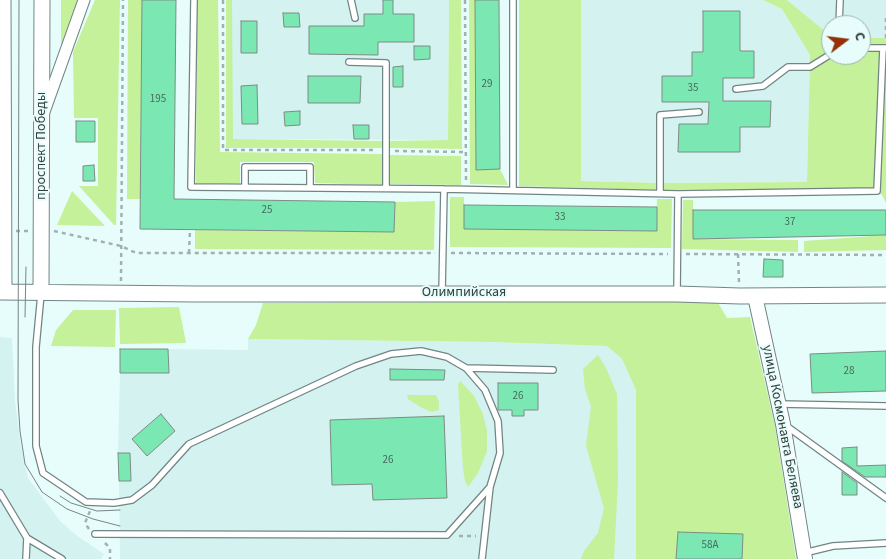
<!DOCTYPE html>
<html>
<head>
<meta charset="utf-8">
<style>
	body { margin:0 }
	#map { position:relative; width:886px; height:559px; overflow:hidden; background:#e7fdfb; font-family:"Source Sans 3",sans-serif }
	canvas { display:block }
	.north { position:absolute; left:821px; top:15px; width:50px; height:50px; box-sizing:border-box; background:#e7fdfb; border:1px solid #a0b1af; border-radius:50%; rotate:75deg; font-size:14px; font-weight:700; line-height:20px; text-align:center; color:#363f3e }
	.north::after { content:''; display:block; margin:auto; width:18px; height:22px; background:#963006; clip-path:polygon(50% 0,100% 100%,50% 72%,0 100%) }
</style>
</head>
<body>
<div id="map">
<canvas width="886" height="559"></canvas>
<div class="north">С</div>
</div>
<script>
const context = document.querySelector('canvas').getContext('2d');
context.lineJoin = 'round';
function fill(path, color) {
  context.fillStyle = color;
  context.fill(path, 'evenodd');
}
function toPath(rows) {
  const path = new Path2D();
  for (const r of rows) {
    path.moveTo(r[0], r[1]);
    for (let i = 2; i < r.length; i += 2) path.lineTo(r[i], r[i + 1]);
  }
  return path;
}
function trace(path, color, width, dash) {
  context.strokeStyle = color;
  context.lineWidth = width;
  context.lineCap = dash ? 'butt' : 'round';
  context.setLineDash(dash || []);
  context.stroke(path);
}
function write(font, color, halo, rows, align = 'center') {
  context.font = font + ' "Source Sans 3",sans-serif';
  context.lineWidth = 4;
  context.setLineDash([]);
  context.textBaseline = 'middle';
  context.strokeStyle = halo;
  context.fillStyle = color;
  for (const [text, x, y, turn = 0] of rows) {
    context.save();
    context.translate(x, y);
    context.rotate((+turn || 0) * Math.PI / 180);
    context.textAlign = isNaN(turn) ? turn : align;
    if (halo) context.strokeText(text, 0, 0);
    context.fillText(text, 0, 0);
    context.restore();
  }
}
const built = toPath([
	[232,0,449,0,448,140,232,139],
	[581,0,763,0,782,9,810,55,807,182,659,183,581,181],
	[787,0,886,0,886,38,861,38,861,25,831,25,831,36],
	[0,337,12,338,15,402,21,447,28,478,60,521,76,535,104,554,101,559,0,559],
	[248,339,492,342,607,346,622,359,636,390,636,559,120,559,119,481,131,480,130,453,118,453,120,373,169,373,168,349,248,350]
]);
const green = toPath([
	[61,0,79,0,61,47],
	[95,0,120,0,116,225,114,225,79,186,98,186,98,118,74,118,73,52],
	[128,0,142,0,140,199,127,199],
	[197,0,218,0,220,152,382,154,382,185,315,183,314,162,240,162,240,183,196,183],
	[226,0,232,0,233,139,386,141,448,140,449,0,461,0,462,149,390,148,386,141,383,148,226,148],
	[469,0,475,0,476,169,500,169,508,185,470,184],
	[519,0,581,0,581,181,659,183,807,182,810,55,782,9,763,0,787,0,831,36,831,55,861,55,861,38,886,38,886,203,882,195,873,188,662,190,659,184,656,190,519,186],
	[390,155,461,156,461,185,390,184],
	[72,191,105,226,57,225],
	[450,197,464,197,464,229,656,231,657,199,672,199,671,248,450,247],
	[683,200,693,200,693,239,798,240,798,252,682,249],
	[435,201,434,250,195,249,195,230,394,232,395,202],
	[886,235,886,250,804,252,804,241],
	[717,301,727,318,750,317,775,426,796,559,636,559,636,390,622,359,607,346,492,342,248,339,256,325,263,303],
	[179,307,186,343,120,344,119,308],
	[73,310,116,310,115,347,51,346,56,330],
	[598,355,606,368,617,394,618,480,614,559,581,559,584,551,598,533,604,508,586,446,591,407,585,389,583,369],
	[460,381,474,396,483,414,487,431,487,451,478,473,468,487,465,481,463,469,458,385],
	[407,395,436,395,439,402,439,410,432,412,422,408,408,399]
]);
const building = toPath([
	[142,0,176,0,174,199,395,202,394,232,140,229,142,0],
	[383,0,393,0,393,14,414,14,414,42,378,42,378,55,309,54,309,26,364,26,364,14,383,14,383,0],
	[475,0,499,0,500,169,476,170,475,0],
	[703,11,740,11,740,51,754,51,754,78,723,78,723,101,771,101,770,127,740,127,740,152,678,152,679,124,708,124,709,102,662,102,662,76,692,76,692,52,703,52,703,11],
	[283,13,299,13,300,27,284,27,283,13],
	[241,21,257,21,257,53,241,53,241,21],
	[414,46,430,46,430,59,414,60,414,46],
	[403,66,403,87,393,87,393,67,403,66],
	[308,76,361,76,360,103,308,103,308,76],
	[257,85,258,124,242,124,241,86,257,85],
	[300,111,300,125,285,126,284,112,300,111],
	[76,121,95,121,95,142,76,142,76,121],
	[353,125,369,125,369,139,354,139,353,125],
	[94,165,95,181,83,181,83,166,94,165],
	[464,205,657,207,657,231,464,229,464,205],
	[693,210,886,210,886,235,693,239,693,210],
	[764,259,783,260,783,277,763,277,764,259],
	[120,349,168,349,169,373,120,373,120,349],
	[886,351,886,391,812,393,810,354,886,351],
	[390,369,445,370,444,380,390,380,390,369],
	[498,383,538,383,538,410,524,410,524,416,512,416,512,410,498,410,498,383],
	[161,414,175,431,147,456,132,439,161,414],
	[444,416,447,498,373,500,372,484,332,485,330,420,444,416],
	[857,447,857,466,886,465,886,477,865,477,842,461,842,448,857,447],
	[118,453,130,453,131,481,119,481,118,453],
	[842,472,857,483,857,495,842,495,842,472],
	[678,532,743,534,742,559,676,559,678,532]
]);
const path = toPath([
	[223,0,223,150,377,150],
	[465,0,466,180],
	[886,38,886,14],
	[395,151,465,152],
	[16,231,28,231],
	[54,231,121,246,136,253,435,253],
	[189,253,190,230],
	[451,253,668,254],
	[686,254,886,255],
	[738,254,739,282],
	[121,281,123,0],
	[89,529,85,523,90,511],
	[459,536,476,536],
	[105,543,110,548,110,559]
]);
const service = toPath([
	[194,0,191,187,444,189,678,194,877,191,883,48,886,48],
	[351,0,355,18],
	[513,0,513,190],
	[839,25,840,0],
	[861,48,883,48],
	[349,62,386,63,386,188],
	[736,89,763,86,788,67,810,67,831,54],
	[245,187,245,167,310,167,310,188],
	[660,193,660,115,699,112],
	[442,293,444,189],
	[41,294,36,347,36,446,43,473,86,502,114,503,132,500,152,485,189,444,356,366,391,354,421,351,447,357,466,368,485,390,498,421,500,453,490,487,447,535,95,534],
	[677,294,678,194],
	[466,368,553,370],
	[779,404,886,406],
	[785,425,886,498],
	[0,493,27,538,62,559],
	[804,553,833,546,886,543],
	[26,559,27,538],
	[482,559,490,487]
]);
const minor = toPath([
	[44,112,84,0]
]);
const tertiary = toPath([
	[755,296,783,424,805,559]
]);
const secondary = toPath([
	[3,0,4,292],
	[0,292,196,294,677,294,740,296,886,295],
	[41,292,42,0]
]);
const tram = toPath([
	[19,0,18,400,20,431,25,464,42,492,67,509,93,519,120,526],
	[25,317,26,267],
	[60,496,71,503,97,511,120,510]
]);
const numberNames = [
	["29",487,85],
	["35",693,89],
	["195",158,100],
	["25",267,211],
	["33",560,218],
	["37",790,223],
	["28",849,372],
	["26",518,397],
	["26",388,461],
	["58А",710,546]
];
const streetNames = [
	["проспект Победы",42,146,-90],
	["Олимпийская",464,293],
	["улица Космонавта Беляева",782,427,79]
];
fill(built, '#d3f2f0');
fill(green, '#c4f19a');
fill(building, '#7be8b4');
trace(building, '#7d8d84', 1);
trace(service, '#718584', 8);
trace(minor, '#718584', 13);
trace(tertiary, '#718584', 16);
trace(secondary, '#718584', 17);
trace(path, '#a0b1af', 2.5, [4, 4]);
trace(service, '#fff', 5.5);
trace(minor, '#fff', 11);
trace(tertiary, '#fff', 14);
trace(secondary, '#fff', 15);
trace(tram, '#778584', 1);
write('11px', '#47695c', null, numberNames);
write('14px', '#363f3e', '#e7fdfb', streetNames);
</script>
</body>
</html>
